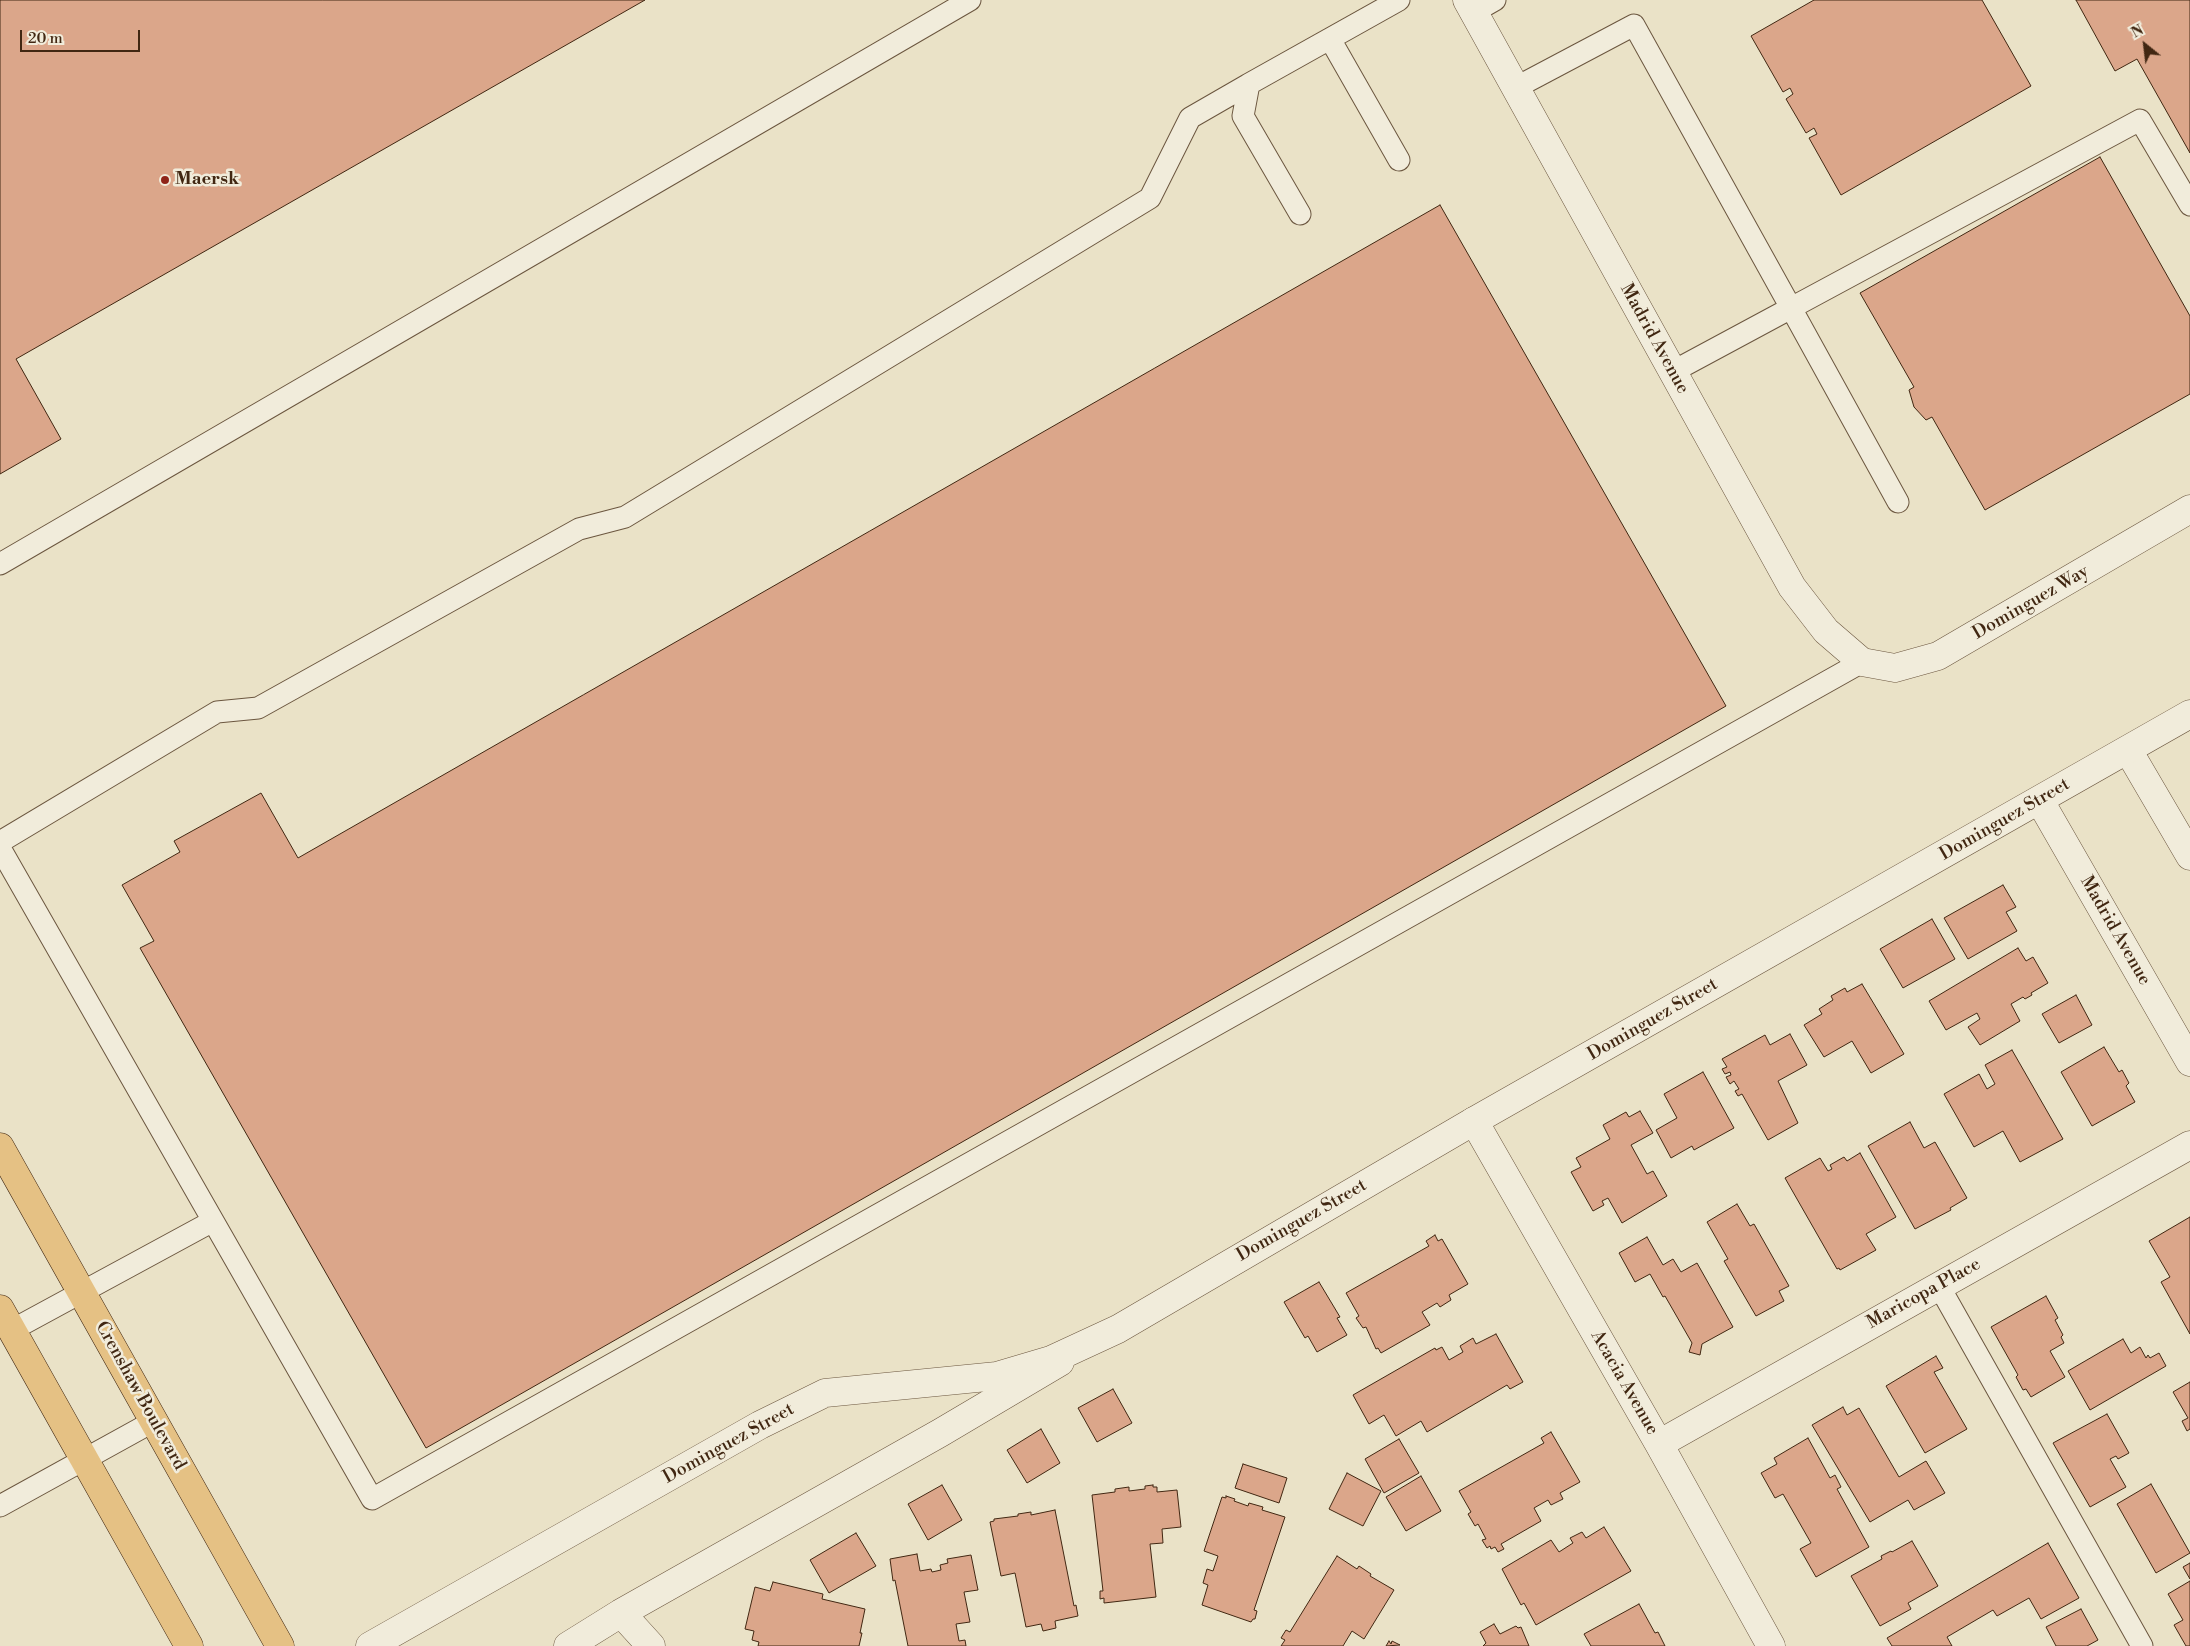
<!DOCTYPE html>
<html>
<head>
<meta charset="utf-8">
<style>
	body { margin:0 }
	#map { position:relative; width:2190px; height:1646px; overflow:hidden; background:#eae2c7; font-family:"Libre Bodoni",serif }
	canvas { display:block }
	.north { position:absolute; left:2120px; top:20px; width:50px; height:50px; -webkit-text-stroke:4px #f1ecdb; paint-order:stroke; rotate:331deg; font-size:14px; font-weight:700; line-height:20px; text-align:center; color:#412712 }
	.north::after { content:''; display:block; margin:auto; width:18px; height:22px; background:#412712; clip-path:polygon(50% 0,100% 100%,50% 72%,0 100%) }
	.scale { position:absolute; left:20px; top:30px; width:120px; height:22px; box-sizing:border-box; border:2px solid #412712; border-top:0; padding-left:6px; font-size:15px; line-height:18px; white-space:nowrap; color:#412712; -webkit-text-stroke:4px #f1ecdb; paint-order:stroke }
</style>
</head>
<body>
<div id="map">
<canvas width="2190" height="1646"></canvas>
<div class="north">N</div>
<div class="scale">20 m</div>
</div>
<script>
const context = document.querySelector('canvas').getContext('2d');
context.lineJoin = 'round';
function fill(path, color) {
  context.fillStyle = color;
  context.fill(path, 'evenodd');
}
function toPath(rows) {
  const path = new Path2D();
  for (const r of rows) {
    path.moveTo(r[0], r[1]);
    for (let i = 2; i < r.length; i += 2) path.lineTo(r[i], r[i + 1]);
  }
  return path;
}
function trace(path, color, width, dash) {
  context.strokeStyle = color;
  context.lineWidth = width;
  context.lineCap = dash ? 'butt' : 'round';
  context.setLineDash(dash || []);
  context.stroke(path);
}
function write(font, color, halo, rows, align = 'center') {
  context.font = font + ' "Libre Bodoni",serif';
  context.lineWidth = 5;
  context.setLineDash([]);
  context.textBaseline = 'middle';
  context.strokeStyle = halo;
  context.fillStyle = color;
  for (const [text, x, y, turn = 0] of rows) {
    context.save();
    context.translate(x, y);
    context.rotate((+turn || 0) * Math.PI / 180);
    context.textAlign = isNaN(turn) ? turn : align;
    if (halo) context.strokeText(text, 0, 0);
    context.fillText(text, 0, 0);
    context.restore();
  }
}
const building = toPath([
	[0,0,645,0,16,359,61,439,0,474,0,0],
	[1814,0,1982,0,2031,86,1841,195,1809,138,1817,134,1814,128,1806,133,1786,99,1793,94,1790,88,1783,92,1751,36,1814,0],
	[2076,0,2190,0,2190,153,2137,59,2115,71,2076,0],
	[2100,157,2190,316,2190,394,1985,510,1932,417,1926,420,1914,407,1909,390,1914,387,1860,293,2100,157],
	[1440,205,1726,706,426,1448,140,948,154,941,122,885,180,852,174,841,261,793,298,858,1440,205],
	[2003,885,2016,907,2006,912,2017,931,1968,959,1944,918,2003,885],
	[1932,919,1955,959,1903,988,1880,949,1932,919],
	[2018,948,2026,961,2033,957,2048,983,2031,993,2032,995,2025,999,2023,997,2011,1004,2020,1021,1980,1045,1968,1027,1980,1019,1977,1013,1946,1030,1929,1001,2018,948],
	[1862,984,1904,1054,1871,1073,1852,1041,1824,1057,1804,1025,1822,1014,1819,1009,1833,1000,1831,996,1845,988,1847,992,1862,984],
	[2076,995,2092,1025,2059,1043,2042,1014,2076,995],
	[1790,1034,1807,1065,1778,1081,1798,1123,1768,1140,1742,1094,1738,1096,1735,1091,1739,1089,1734,1081,1730,1084,1726,1077,1731,1075,1730,1072,1725,1074,1722,1069,1727,1067,1722,1059,1765,1035,1770,1045,1790,1034],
	[2104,1047,2119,1072,2122,1070,2129,1083,2126,1086,2135,1102,2092,1126,2061,1072,2104,1047],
	[2012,1050,2063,1139,2020,1162,2003,1131,1974,1147,1944,1094,1979,1074,1987,1089,1995,1084,1985,1065,2012,1050],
	[1703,1072,1734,1128,1694,1150,1692,1146,1671,1158,1656,1130,1677,1118,1664,1094,1703,1072],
	[1640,1111,1653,1133,1631,1145,1647,1174,1653,1171,1667,1196,1622,1223,1608,1198,1602,1201,1604,1205,1593,1211,1571,1172,1581,1167,1576,1158,1610,1139,1603,1125,1626,1112,1629,1117,1640,1111],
	[1910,1122,1924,1148,1935,1142,1967,1198,1950,1208,1951,1210,1915,1229,1868,1146,1910,1122],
	[1860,1153,1896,1217,1866,1234,1876,1250,1840,1270,1839,1268,1837,1269,1785,1178,1820,1158,1828,1171,1832,1169,1830,1165,1844,1157,1847,1161,1860,1153],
	[1737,1204,1750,1226,1754,1224,1789,1286,1779,1291,1784,1301,1756,1316,1724,1261,1728,1259,1707,1222,1737,1204],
	[2190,1217,2190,1334,2161,1282,2170,1277,2149,1241,2190,1217],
	[1435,1235,1438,1241,1442,1239,1468,1284,1449,1295,1451,1300,1440,1307,1437,1303,1422,1312,1430,1325,1381,1353,1378,1348,1376,1349,1366,1327,1363,1328,1356,1318,1359,1316,1346,1293,1429,1246,1426,1241,1435,1235],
	[1647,1237,1663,1265,1673,1259,1681,1272,1697,1263,1733,1327,1702,1344,1700,1355,1689,1352,1692,1343,1665,1296,1663,1297,1650,1274,1635,1282,1619,1253,1647,1237],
	[1319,1282,1340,1317,1337,1318,1347,1335,1317,1352,1308,1336,1305,1338,1284,1302,1319,1282],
	[2046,1296,2058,1318,2055,1320,2063,1335,2061,1337,2064,1343,2050,1351,2065,1377,2031,1397,2026,1389,2023,1390,2016,1377,2018,1375,1991,1327,2046,1296],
	[1496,1334,1523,1382,1510,1389,1507,1385,1427,1432,1421,1421,1396,1436,1384,1415,1369,1424,1353,1395,1435,1348,1436,1350,1442,1347,1449,1360,1463,1352,1460,1346,1473,1338,1476,1344,1496,1334],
	[2123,1339,2131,1353,2140,1347,2146,1358,2148,1355,2150,1358,2159,1353,2166,1366,2090,1410,2068,1371,2123,1339],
	[1936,1356,1943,1368,1934,1372,1967,1429,1925,1453,1886,1386,1936,1356],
	[2190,1382,2190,1429,2187,1431,2182,1421,2188,1418,2173,1392,2190,1382],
	[1113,1389,1132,1423,1097,1442,1078,1408,1113,1389],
	[1843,1407,1847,1415,1859,1408,1899,1477,1926,1461,1945,1493,1914,1510,1908,1500,1870,1522,1812,1425,1843,1407],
	[2107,1414,2129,1453,2118,1459,2116,1456,2110,1459,2126,1487,2090,1507,2053,1443,2107,1414],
	[1041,1429,1060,1463,1027,1483,1007,1450,1041,1429],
	[1551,1432,1580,1482,1560,1493,1563,1499,1551,1505,1548,1500,1534,1508,1541,1521,1501,1544,1504,1549,1498,1552,1495,1547,1491,1549,1490,1546,1487,1548,1482,1540,1486,1539,1478,1524,1475,1526,1468,1514,1471,1512,1459,1491,1544,1443,1541,1438,1551,1432],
	[1808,1438,1830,1478,1835,1475,1841,1487,1837,1489,1869,1547,1816,1577,1800,1549,1811,1543,1783,1494,1775,1498,1761,1473,1777,1464,1774,1458,1808,1438],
	[1399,1439,1419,1473,1384,1493,1365,1459,1399,1439],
	[1243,1464,1287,1478,1279,1503,1235,1488,1243,1464],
	[1347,1473,1381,1491,1363,1526,1329,1509,1347,1473],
	[1421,1476,1441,1511,1406,1531,1386,1497,1421,1476],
	[2151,1484,2190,1553,2156,1573,2117,1504,2151,1484],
	[942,1485,962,1520,928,1540,908,1504,942,1485],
	[1153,1485,1153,1487,1157,1487,1157,1492,1177,1490,1181,1527,1162,1529,1163,1543,1150,1544,1156,1597,1104,1603,1104,1598,1100,1599,1100,1591,1103,1591,1092,1495,1115,1492,1115,1489,1129,1487,1129,1491,1145,1489,1145,1486,1153,1485],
	[1226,1496,1235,1499,1234,1501,1248,1506,1249,1503,1263,1507,1262,1510,1285,1517,1254,1610,1257,1611,1255,1619,1253,1619,1251,1622,1202,1605,1208,1585,1203,1583,1207,1569,1213,1571,1218,1556,1204,1551,1222,1497,1226,1498,1226,1496],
	[1055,1510,1074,1606,1076,1605,1078,1616,1055,1621,1056,1628,1043,1631,1041,1624,1026,1627,1015,1573,1001,1576,990,1522,994,1521,994,1519,1018,1516,1018,1514,1031,1512,1031,1515,1055,1510],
	[1604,1527,1631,1571,1536,1625,1524,1603,1521,1605,1502,1569,1551,1540,1559,1552,1573,1543,1570,1538,1582,1532,1586,1538,1604,1527],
	[856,1533,876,1566,829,1593,810,1560,856,1533],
	[1912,1541,1938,1586,1908,1603,1911,1609,1880,1626,1851,1576,1882,1559,1881,1556,1891,1551,1892,1552,1912,1541],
	[2048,1543,2079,1598,2041,1619,2029,1598,1997,1616,1993,1610,1947,1637,1952,1646,1892,1646,1887,1638,2048,1543],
	[917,1554,920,1571,931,1569,932,1572,941,1570,940,1565,948,1563,947,1559,971,1555,978,1590,964,1592,970,1622,956,1624,959,1641,965,1640,966,1646,908,1646,895,1580,893,1581,890,1559,917,1554],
	[1337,1556,1357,1569,1359,1566,1371,1574,1370,1576,1394,1590,1364,1639,1352,1631,1343,1646,1281,1646,1285,1640,1281,1638,1286,1630,1290,1632,1337,1556],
	[2190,1563,2190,1579,2183,1567,2190,1563],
	[2190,1581,2190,1646,2186,1646,2174,1625,2183,1620,2168,1594,2190,1581],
	[773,1582,823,1594,822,1599,865,1609,860,1633,862,1633,859,1646,758,1646,759,1642,752,1640,754,1631,745,1629,755,1587,770,1591,773,1582],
	[1639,1604,1655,1633,1658,1632,1665,1646,1591,1646,1584,1634,1639,1604],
	[2081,1609,2098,1640,2087,1646,2056,1646,2046,1627,2081,1609],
	[1494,1624,1500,1634,1516,1626,1518,1628,1521,1627,1529,1646,1483,1646,1486,1643,1480,1632,1494,1624],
	[1389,1641,1391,1644,1392,1641,1400,1645,1386,1646,1389,1641]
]);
const service = toPath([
	[1474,12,1495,0],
	[1330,39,1399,160],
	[1515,88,1634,25,1791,308,2140,120,2190,205],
	[1300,214,1243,116,1249,84,1399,0],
	[1672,372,1791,308,1898,502],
	[0,564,970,0],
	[0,842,217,712,258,708,579,529,625,517,1150,198,1190,118,1249,84],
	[0,848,372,1499,1862,662],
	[1939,1286,2142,1646],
	[12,1330,213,1221],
	[0,1506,154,1421]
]);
const minor = toPath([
	[1467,0,1792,587,1826,631,1862,662,1895,668,1938,656,2190,509],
	[2128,750,2190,856],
	[2040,801,2190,1062],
	[1474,1121,1659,1444,1771,1646],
	[1659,1444,2190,1145],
	[621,1613,651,1646],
	[568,1646,621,1613,940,1433,1060,1362]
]);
const tertiary = toPath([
	[370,1646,760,1425,825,1393,997,1376,1051,1360,1118,1329,1474,1121,2190,714]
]);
const primary = toPath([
	[0,1147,280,1646],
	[0,1309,189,1646]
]);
const markers = [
	[165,180,5,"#8f2418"]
];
const poiNames = [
	["Maersk",175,180]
];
const streetNames = [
	["Madrid Avenue",1654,339,61],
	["Dominguez Way",2031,603,-30],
	["Dominguez Street",2005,820,-30],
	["Madrid Avenue",2115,931,60],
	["Dominguez Street",1653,1020,-30],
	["Dominguez Street",1302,1221,-30],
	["Maricopa Place",1924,1294,-29],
	["Acacia Avenue",1624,1383,60],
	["Crenshaw Boulevard",140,1396,61],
	["Dominguez Street",729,1444,-29]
];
fill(building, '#dba68a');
trace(building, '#412712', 1);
trace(service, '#6b563f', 23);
trace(minor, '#6b563f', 29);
trace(tertiary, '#6b563f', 29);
trace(primary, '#412712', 29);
trace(service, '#f1ecdb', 21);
trace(minor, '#f1ecdb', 28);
trace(tertiary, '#f1ecdb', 28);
trace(primary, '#e5c184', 28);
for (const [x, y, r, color] of markers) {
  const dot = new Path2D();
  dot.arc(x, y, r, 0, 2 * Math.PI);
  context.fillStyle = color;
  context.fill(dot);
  trace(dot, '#f1ecdb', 2);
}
write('bold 18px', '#412712', '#f1ecdb', poiNames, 'left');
write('18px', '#412712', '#f1ecdb', streetNames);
</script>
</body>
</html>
